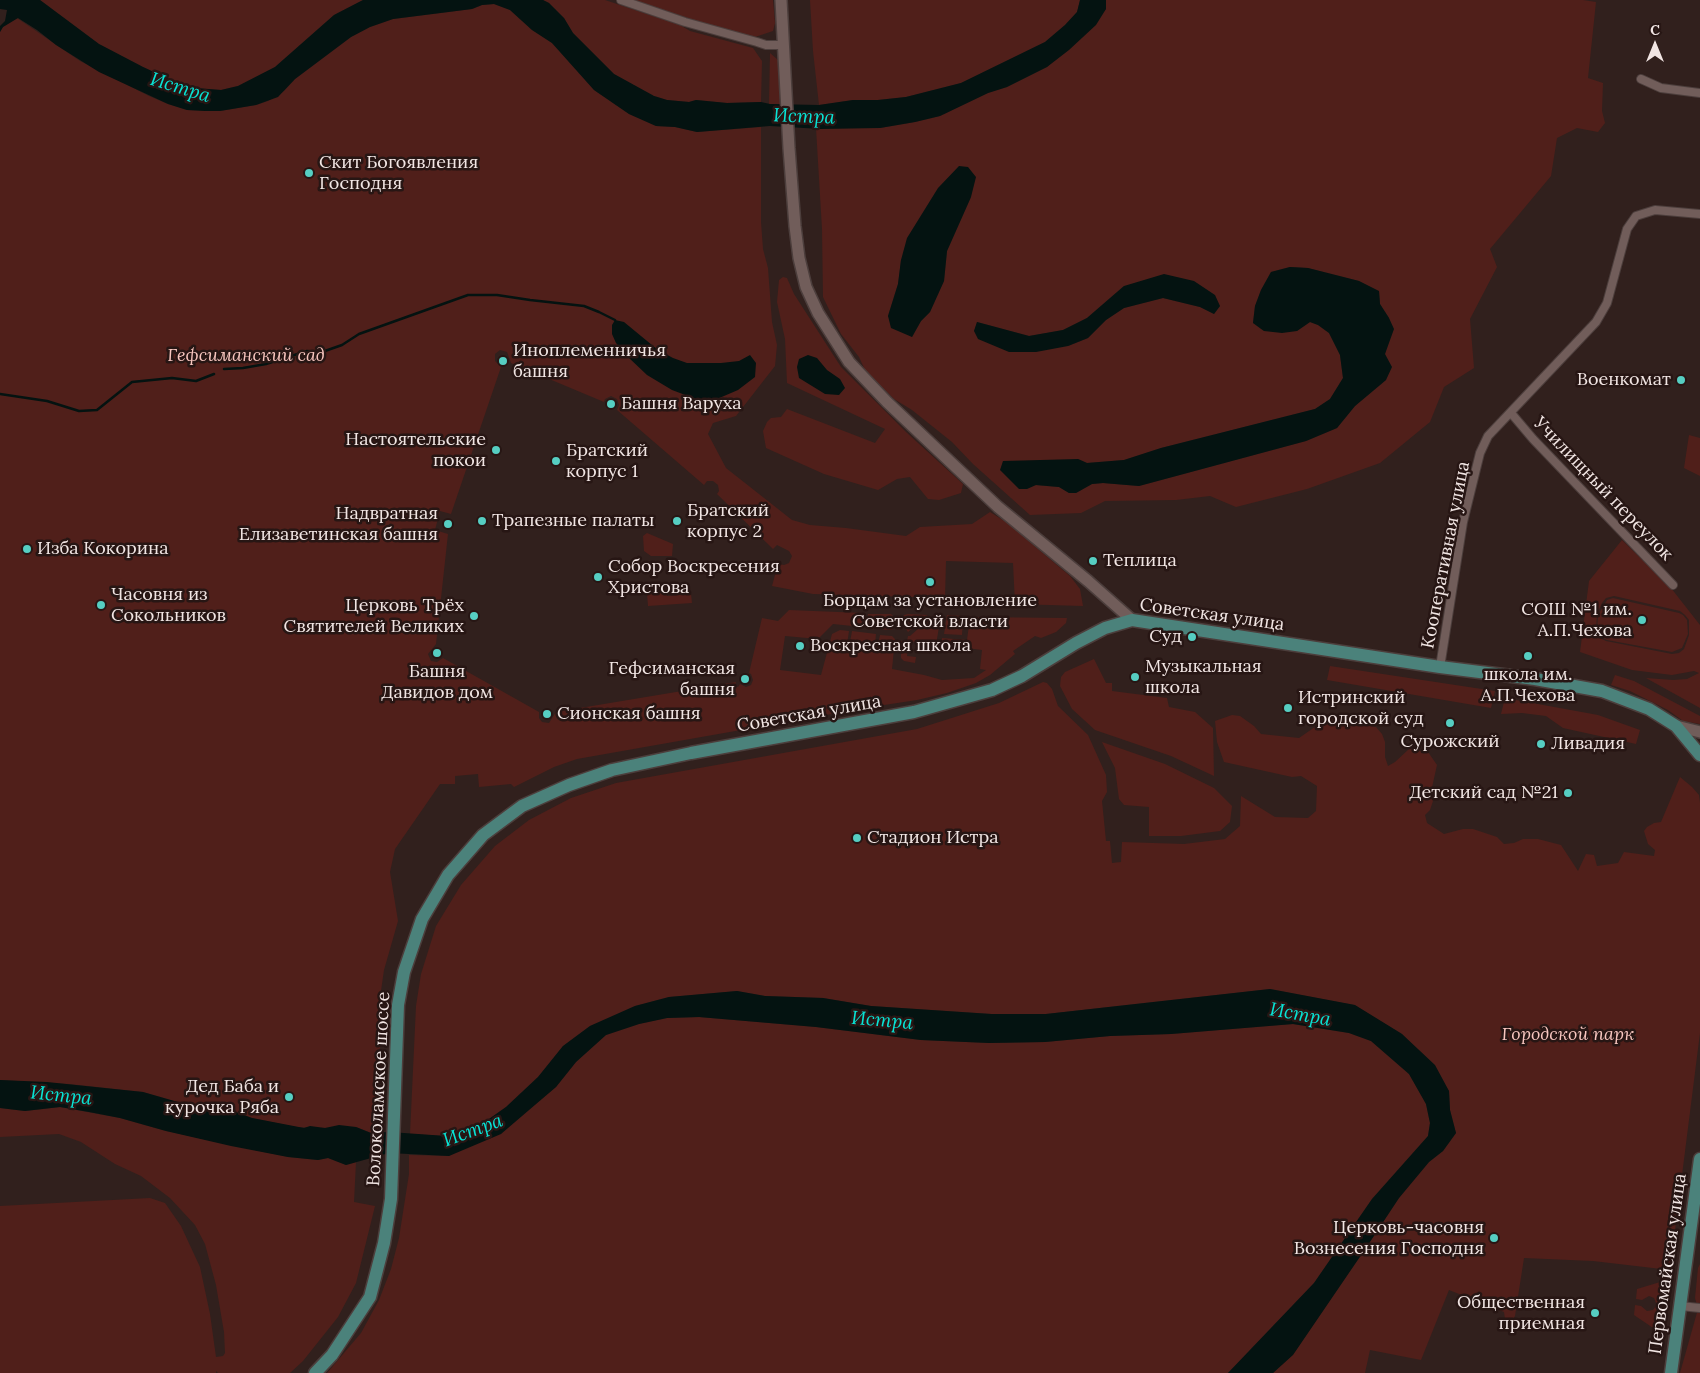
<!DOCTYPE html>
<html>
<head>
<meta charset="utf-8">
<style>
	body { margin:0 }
	#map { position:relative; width:1700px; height:1373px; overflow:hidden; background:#31201d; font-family:Lora,serif }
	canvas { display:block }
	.north { position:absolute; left:1630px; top:20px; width:50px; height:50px; -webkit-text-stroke:4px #271614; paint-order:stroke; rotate:0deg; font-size:14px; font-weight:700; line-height:20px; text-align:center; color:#f1e5e3 }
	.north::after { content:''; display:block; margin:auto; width:18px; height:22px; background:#f1e5e3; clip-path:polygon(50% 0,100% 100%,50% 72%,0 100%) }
</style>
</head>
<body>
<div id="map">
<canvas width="1700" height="1373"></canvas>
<div class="north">С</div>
</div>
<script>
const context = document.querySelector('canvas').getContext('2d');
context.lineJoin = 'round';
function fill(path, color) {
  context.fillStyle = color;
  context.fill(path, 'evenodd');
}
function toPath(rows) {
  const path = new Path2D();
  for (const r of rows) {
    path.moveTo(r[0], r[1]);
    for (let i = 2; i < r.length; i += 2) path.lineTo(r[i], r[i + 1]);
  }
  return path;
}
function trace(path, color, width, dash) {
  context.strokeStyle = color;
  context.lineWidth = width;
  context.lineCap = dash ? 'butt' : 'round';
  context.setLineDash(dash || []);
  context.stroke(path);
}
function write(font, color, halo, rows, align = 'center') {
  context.font = font + ' Lora,serif';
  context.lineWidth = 5;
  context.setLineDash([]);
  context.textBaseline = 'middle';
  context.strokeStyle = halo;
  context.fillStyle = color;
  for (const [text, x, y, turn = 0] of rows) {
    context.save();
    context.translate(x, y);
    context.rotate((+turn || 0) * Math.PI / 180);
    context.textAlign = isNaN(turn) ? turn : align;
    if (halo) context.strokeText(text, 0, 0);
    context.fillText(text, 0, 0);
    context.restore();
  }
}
const green = toPath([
	[40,0,363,0,334,15,275,67,238,86,221,90,196,88,169,79,143,67,99,44],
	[543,0,605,0,680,25,690,31,753,48,762,61,761,102,727,103,696,100,689,102,667,100,654,96,614,74,573,33,564,18,549,3],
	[633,0,773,0,775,23,773,31,755,37,740,35],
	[810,0,1080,0,1077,12,1065,25,1045,42,961,83,906,97,878,100,853,100,819,105,813,51],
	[1106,0,1583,0,1596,2,1588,78,1603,83,1602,111,1605,123,1598,132,1577,128,1557,138,1551,176,1490,249,1497,267,1470,319,1474,368,1444,387,1430,422,1380,463,1307,489,1236,507,1210,496,1176,500,1105,501,1081,513,1030,515,973,464,952,442,912,410,894,399,865,370,859,357,841,334,823,297,822,229,816,128,880,128,915,122,940,116,988,93,1007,87,1047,67,1106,9],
	[971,197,947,251,944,281,930,312,921,321,912,337,888,316,898,284,901,260],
	[1290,267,1308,268,1359,281,1379,292,1380,304,1389,318,1385,354,1386,380,1355,406,1337,428,1306,441,1139,486,1103,483,1092,484,1076,493,1069,493,1059,487,1035,485,1078,459,1087,463,1124,460,1161,448,1315,409,1330,399,1343,378,1340,355,1329,333,1318,325,1310,322,1297,331,1264,331,1253,323,1255,306,1261,290,1271,272],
	[1124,286,1220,306,1214,314,1200,307,1163,298,1124,308,1106,320,1088,338,1068,346,974,331,977,322,1029,336,1063,330,1087,318],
	[494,4,510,10,532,30,552,43,594,90,629,114,656,126,675,127,697,132,761,127,761,222,763,249,768,268,772,322,777,345,775,366,736,416,713,423,708,434,726,468,792,520,810,525,846,528,906,536,920,527,972,524,990,512,1006,522,1070,576,1080,589,1083,606,1015,604,1013,563,946,561,945,598,813,594,772,586,778,564,784,565,789,563,792,556,789,551,777,545,773,549,717,494,719,491,718,485,713,481,707,481,704,485,617,410,619,405,617,399,611,396,605,399,604,402,511,363,507,352,500,350,495,354,495,361,501,367,451,514,440,511,435,530,448,534,436,644,428,654,431,661,437,662,443,658,539,712,539,718,542,722,549,723,556,712,736,682,735,686,738,687,740,684,746,687,751,685,753,680,751,674,749,673,762,618,778,621,789,610,863,613,862,627,833,624,818,639,785,636,780,670,821,675,832,634,840,630,849,631,847,645,850,647,877,649,880,635,892,636,895,639,892,669,924,675,942,680,974,678,986,670,980,669,982,650,941,645,942,638,967,640,970,617,1067,618,1066,623,1056,632,1041,638,1035,636,1013,651,1015,654,990,675,976,683,947,693,917,700,871,707,577,759,554,767,514,787,511,784,479,787,478,774,455,776,455,784,440,784,395,849,390,872,398,921,384,970,381,991,378,1133,371,1133,356,1127,320,1128,296,1127,252,1118,233,1111,188,1105,143,1092,69,1084,0,1080,0,32,3,27,17,18,80,61,149,96,168,104,187,110,220,111,256,105,268,101,284,91,295,79,351,37,370,27,393,19,472,9,482,5],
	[770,53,778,60,780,104,769,104],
	[783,277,787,278,794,294,841,367,906,432,963,484,961,493,939,500,928,499,910,477,897,479,878,490,824,474,766,448,763,431,767,422,771,418,781,417,787,409,875,443,885,429,787,383,785,339,777,302,779,280],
	[1689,435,1700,438,1700,476,1684,468],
	[647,533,673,544,672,556,651,556,644,551,643,536],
	[1622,540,1671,588,1700,625,1700,708,1646,678,1673,680,1687,679,1699,673,1694,671,1672,675,1632,670,1580,652,1589,581],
	[1614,596,1680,611,1685,615,1689,620,1689,635,1684,649,1679,653,1672,654,1606,641,1598,637,1596,631,1597,614,1602,603,1606,598],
	[666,591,667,596,691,594,692,603,648,606,647,593],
	[1613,598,1679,613,1683,615,1687,620,1688,634,1682,648,1672,652,1607,640,1599,636,1597,631,1598,615,1607,600],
	[868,614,891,614,895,618,896,625,891,630,870,628,867,625],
	[904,615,908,614,928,615,908,632,901,622,901,618],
	[934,615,941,615,936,645,909,641,907,656,916,657,915,663,904,661,901,658,901,641,907,641,908,636,910,636],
	[947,615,963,616,962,635,944,634],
	[852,631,876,634,875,645,850,642],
	[1094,659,1106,683,1112,683,1112,691,1167,698,1169,707,1195,712,1213,728,1214,776,1171,756,1095,730,1072,709,1060,686,1061,677,1065,672],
	[1330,666,1495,691,1491,708,1327,680],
	[1615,675,1634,681,1700,716,1700,724,1683,721,1668,710,1630,691,1611,685],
	[1043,682,1047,683,1052,689,1058,706,1088,735,1106,775,1107,792,1102,801,1106,841,1110,841,1112,863,1121,862,1122,842,1184,844,1225,839,1240,826,1241,796,1275,817,1308,818,1316,811,1317,786,1301,776,1292,777,1224,762,1217,742,1215,721,1232,715,1240,716,1254,726,1261,734,1299,738,1328,718,1376,727,1382,734,1385,742,1385,757,1388,766,1395,762,1409,749,1428,752,1437,765,1431,792,1433,801,1430,810,1425,815,1427,823,1444,834,1463,829,1473,829,1497,837,1504,844,1514,843,1523,839,1538,839,1561,845,1578,871,1586,854,1594,855,1597,866,1618,863,1624,852,1654,856,1655,850,1648,844,1644,831,1647,827,1654,823,1661,822,1680,777,1692,787,1699,795,1700,803,1700,1033,1670,1270,1593,1261,1524,1258,1515,1316,1512,1321,1505,1319,1504,1312,1449,1290,1421,1360,1370,1350,1365,1373,1273,1373,1293,1354,1399,1198,1429,1162,1443,1151,1456,1133,1450,1110,1449,1091,1402,1034,1354,1005,1270,989,1046,1014,992,1014,871,1006,823,998,765,996,737,991,669,997,635,1006,590,1026,563,1046,538,1077,506,1107,489,1119,467,1130,446,1136,410,1134,416,1006,421,974,436,926,461,885,495,846,529,820,571,798,616,783,917,729,999,703],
	[1505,698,1598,715,1640,730,1636,744,1563,728,1546,716,1522,713,1501,714],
	[1102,742,1165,764,1214,788,1232,806,1230,822,1220,831,1181,836,1149,836,1149,807,1124,805,1119,799,1115,768],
	[699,1017,816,1027,921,1040,989,1043,1045,1042,1110,1036,1171,1034,1293,1024,1349,1033,1371,1041,1409,1074,1426,1104,1430,1123,1428,1136,1372,1199,1314,1283,1228,1373,327,1373,361,1333,379,1300,391,1269,399,1238,409,1174,409,1155,449,1156,534,1105,556,1087,576,1062,606,1035,639,1024,667,1018],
	[60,1107,120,1118,166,1131,288,1157,318,1160,328,1158,346,1165,356,1162,354,1202,375,1206,356,1283,338,1317,303,1361,290,1373,218,1373,216,1371,216,1373,0,1373,0,1206,150,1198,165,1203,181,1226,200,1267,210,1314,216,1357,223,1356,225,1353,224,1332,216,1285,205,1244,195,1225,170,1198,141,1176,115,1164,81,1142,59,1134,0,1137,0,1108,25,1111],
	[1700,1264,1700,1373,1680,1373,1698,1309,1695,1298,1698,1268],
	[1670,1279,1666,1303,1656,1303,1654,1298,1649,1296,1642,1300,1636,1299,1637,1289],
	[1635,1305,1641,1306,1647,1311,1653,1310,1656,1306,1666,1308,1662,1334,1634,1315]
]);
const water = toPath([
	[0,0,40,0,99,44,143,67,169,79,195,88,221,90,238,86,275,67,334,15,363,0,543,0,549,3,564,18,573,33,614,74,654,96,667,100,689,102,696,100,727,103,761,102,770,104,819,105,853,100,878,100,906,97,961,83,1045,42,1065,25,1077,12,1080,0,1106,0,1106,9,1096,25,1069,50,1047,67,1007,87,988,93,940,116,915,122,880,128,821,129,770,126,697,132,675,127,656,126,629,114,594,90,552,43,532,30,510,10,494,4,482,5,472,9,393,19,370,27,351,37,295,79,278,97,256,105,220,111,205,111,187,110,168,104,99,72,56,45,37,30,18,18,3,27,0,32,0,26,5,21,7,10,0,9],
	[959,166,968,167,976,177,971,197,947,251,944,281,930,312,921,321,912,337,891,328,888,316,898,284,901,260,907,238,938,188],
	[1290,267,1308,268,1359,281,1379,291,1380,304,1389,318,1394,329,1385,354,1392,367,1386,380,1355,406,1337,428,1306,441,1139,486,1103,483,1092,484,1076,493,1069,493,1059,487,1036,485,1027,489,1019,489,1000,470,1003,461,1078,459,1087,463,1124,460,1161,448,1315,409,1330,399,1343,378,1340,355,1329,333,1318,325,1310,322,1297,331,1282,333,1264,331,1253,323,1255,306,1261,290,1271,272],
	[1164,274,1194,281,1215,295,1220,306,1214,314,1200,307,1163,298,1124,308,1106,320,1088,338,1068,346,1036,352,1009,352,978,339,974,331,977,322,1029,336,1063,330,1087,318,1124,286],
	[615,320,624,322,658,350,673,358,687,363,721,363,739,361,750,355,756,363,755,377,738,390,717,399,696,399,672,390,647,375,628,357,616,343,612,334,612,325],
	[808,355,817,358,827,370,840,379,845,388,839,395,825,394,799,378,797,367,799,359],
	[1270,989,1355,1005,1402,1034,1435,1065,1449,1091,1450,1110,1456,1133,1443,1151,1429,1162,1399,1198,1368,1245,1293,1355,1273,1373,1228,1373,1314,1283,1372,1199,1428,1136,1430,1123,1426,1104,1409,1074,1371,1041,1349,1033,1293,1024,1171,1034,1110,1036,1045,1042,989,1043,921,1040,816,1027,699,1017,667,1018,639,1024,606,1035,576,1062,556,1087,501,1134,449,1156,389,1153,346,1165,328,1158,318,1160,288,1157,231,1146,166,1131,120,1118,89,1112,60,1107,25,1111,0,1108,0,1080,47,1082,143,1092,188,1105,233,1111,252,1118,304,1128,310,1126,325,1128,339,1125,356,1127,371,1133,390,1132,446,1136,467,1130,489,1119,506,1107,538,1077,563,1046,590,1026,635,1006,669,997,737,991,765,996,823,998,871,1006,991,1014,1046,1014]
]);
const stream = toPath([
	[224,369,243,368,266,364,307,351,322,352,342,345,359,334,468,295,497,295,530,300,584,306,599,312,615,320],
	[0,394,47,401,79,411,97,410,132,382,172,378,196,381,214,374]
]);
const minor = toPath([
	[621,0,685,22,757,42,766,45,784,45],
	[1641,79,1661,88,1700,93],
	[1511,413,1533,439,1673,585],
	[1440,667,1463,522,1480,453,1488,436,1596,322,1607,303,1627,229,1636,216,1655,210,1700,214],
	[1680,1306,1700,1308]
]);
const secondary = toPath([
	[781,0,789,148,795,226,799,258,806,287,818,313,849,362,887,402,998,507,1088,581,1132,620],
	[1676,726,1700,732]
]);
const primary = toPath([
	[315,1373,332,1355,370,1297,384,1243,391,1199,398,1005,404,972,422,919,448,875,483,835,522,806,569,785,612,770,691,753,914,712,992,690,1022,676,1076,643,1105,628,1132,620,1440,667,1535,679,1602,691,1649,709,1676,726,1700,755],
	[1671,1373,1700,1159]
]);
const markers = [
	[309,173,5,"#56cec2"],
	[503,361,5,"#56cec2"],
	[1681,380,5,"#56cec2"],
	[611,404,5,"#56cec2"],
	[496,450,5,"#56cec2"],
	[556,461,5,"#56cec2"],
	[482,521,5,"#56cec2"],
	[677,521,5,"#56cec2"],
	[448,524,5,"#56cec2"],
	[27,549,5,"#56cec2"],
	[1093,561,5,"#56cec2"],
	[598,577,5,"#56cec2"],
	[930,582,5,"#56cec2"],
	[101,605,5,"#56cec2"],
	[474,616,5,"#56cec2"],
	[1642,620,5,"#56cec2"],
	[1192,637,5,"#56cec2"],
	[800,646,5,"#56cec2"],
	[437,653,5,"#56cec2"],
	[1528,656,5,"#56cec2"],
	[1135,677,5,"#56cec2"],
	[745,679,5,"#56cec2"],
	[1288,708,5,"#56cec2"],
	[547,714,5,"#56cec2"],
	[1450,723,5,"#56cec2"],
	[1541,744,5,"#56cec2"],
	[1568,793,5,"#56cec2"],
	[857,838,5,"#56cec2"],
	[289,1097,5,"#56cec2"],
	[1494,1238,5,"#56cec2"],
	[1595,1313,5,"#56cec2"]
];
const poiNames = [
	["Скит Богоявления",319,163],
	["Господня",319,184],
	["Иноплеменничья",513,351],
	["башня",513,372],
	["Военкомат",1671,380,"right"],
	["Башня Варуха",621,404],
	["Настоятельские",486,440,"right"],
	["покои",486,461,"right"],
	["Братский",566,451],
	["корпус 1",566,472],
	["Братский",687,511],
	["корпус 2",687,532],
	["Надвратная",438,514,"right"],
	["Елизаветинская башня",438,535,"right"],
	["Трапезные палаты",492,521],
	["Изба Кокорина",37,549],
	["Теплица",1103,561],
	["Собор Воскресения",608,567],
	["Христова",608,588],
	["Часовня из",111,595],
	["Сокольников",111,616],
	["Борцам за установление",930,601,"center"],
	["Советской власти",930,622,"center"],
	["Церковь Трёх",464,606,"right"],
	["Святителей Великих",464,627,"right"],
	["СОШ №1 им.",1632,610,"right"],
	["А.П.Чехова",1632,631,"right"],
	["Суд",1182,637,"right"],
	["Воскресная школа",810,646],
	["Музыкальная",1145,667],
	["школа",1145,688],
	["Гефсиманская",735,669,"right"],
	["башня",735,690,"right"],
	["Башня",437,672,"center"],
	["Давидов дом",437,693,"center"],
	["школа им.",1528,675,"center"],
	["А.П.Чехова",1528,696,"center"],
	["Истринский",1298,698],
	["городской суд",1298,719],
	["Сионская башня",557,714],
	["Сурожский",1450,742,"center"],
	["Ливадия",1551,744],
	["Детский сад №21",1558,793,"right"],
	["Стадион Истра",867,838],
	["Дед Баба и",279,1087,"right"],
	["курочка Ряба",279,1108,"right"],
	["Церковь-часовня",1484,1228,"right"],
	["Вознесения Господня",1484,1249,"right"],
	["Общественная",1585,1303,"right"],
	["приемная",1585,1324,"right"]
];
const parkNames = [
	["Гефсиманский сад",246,356],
	["Городской парк",1568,1035]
];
const streetNames = [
	["Училищный переулок",1603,489,46],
	["Кооперативная улица",1446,555,-79],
	["Советская улица",1212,615,8],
	["Советская улица",809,714,-10],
	["Волоколамское шоссе",379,1089,-87],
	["Первомайская улица",1668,1264,-82]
];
const waterNames = [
	["Истра",180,88,17],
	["Истра",804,117,2],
	["Истра",1300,1015,10],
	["Истра",882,1021,5],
	["Истра",61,1096,6],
	["Истра",473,1131,-20]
];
fill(green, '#501f1a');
fill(water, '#041311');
trace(stream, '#041311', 2.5);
trace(minor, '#4c3e3c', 10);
trace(secondary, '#4c3e3c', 14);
trace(primary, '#4c3e3c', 15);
trace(minor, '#715d5a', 8);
trace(secondary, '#715d5a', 11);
trace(primary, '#4b827b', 12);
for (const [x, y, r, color] of markers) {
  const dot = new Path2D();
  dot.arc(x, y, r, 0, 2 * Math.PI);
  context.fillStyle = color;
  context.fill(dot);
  trace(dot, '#271614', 2);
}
write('18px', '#f1e5e3', '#271614', poiNames, 'left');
write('italic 18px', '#f8c6bf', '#271614', parkNames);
write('18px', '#f1e5e3', '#271614', streetNames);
write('italic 19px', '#08e4d6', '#271614', waterNames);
</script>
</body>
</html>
